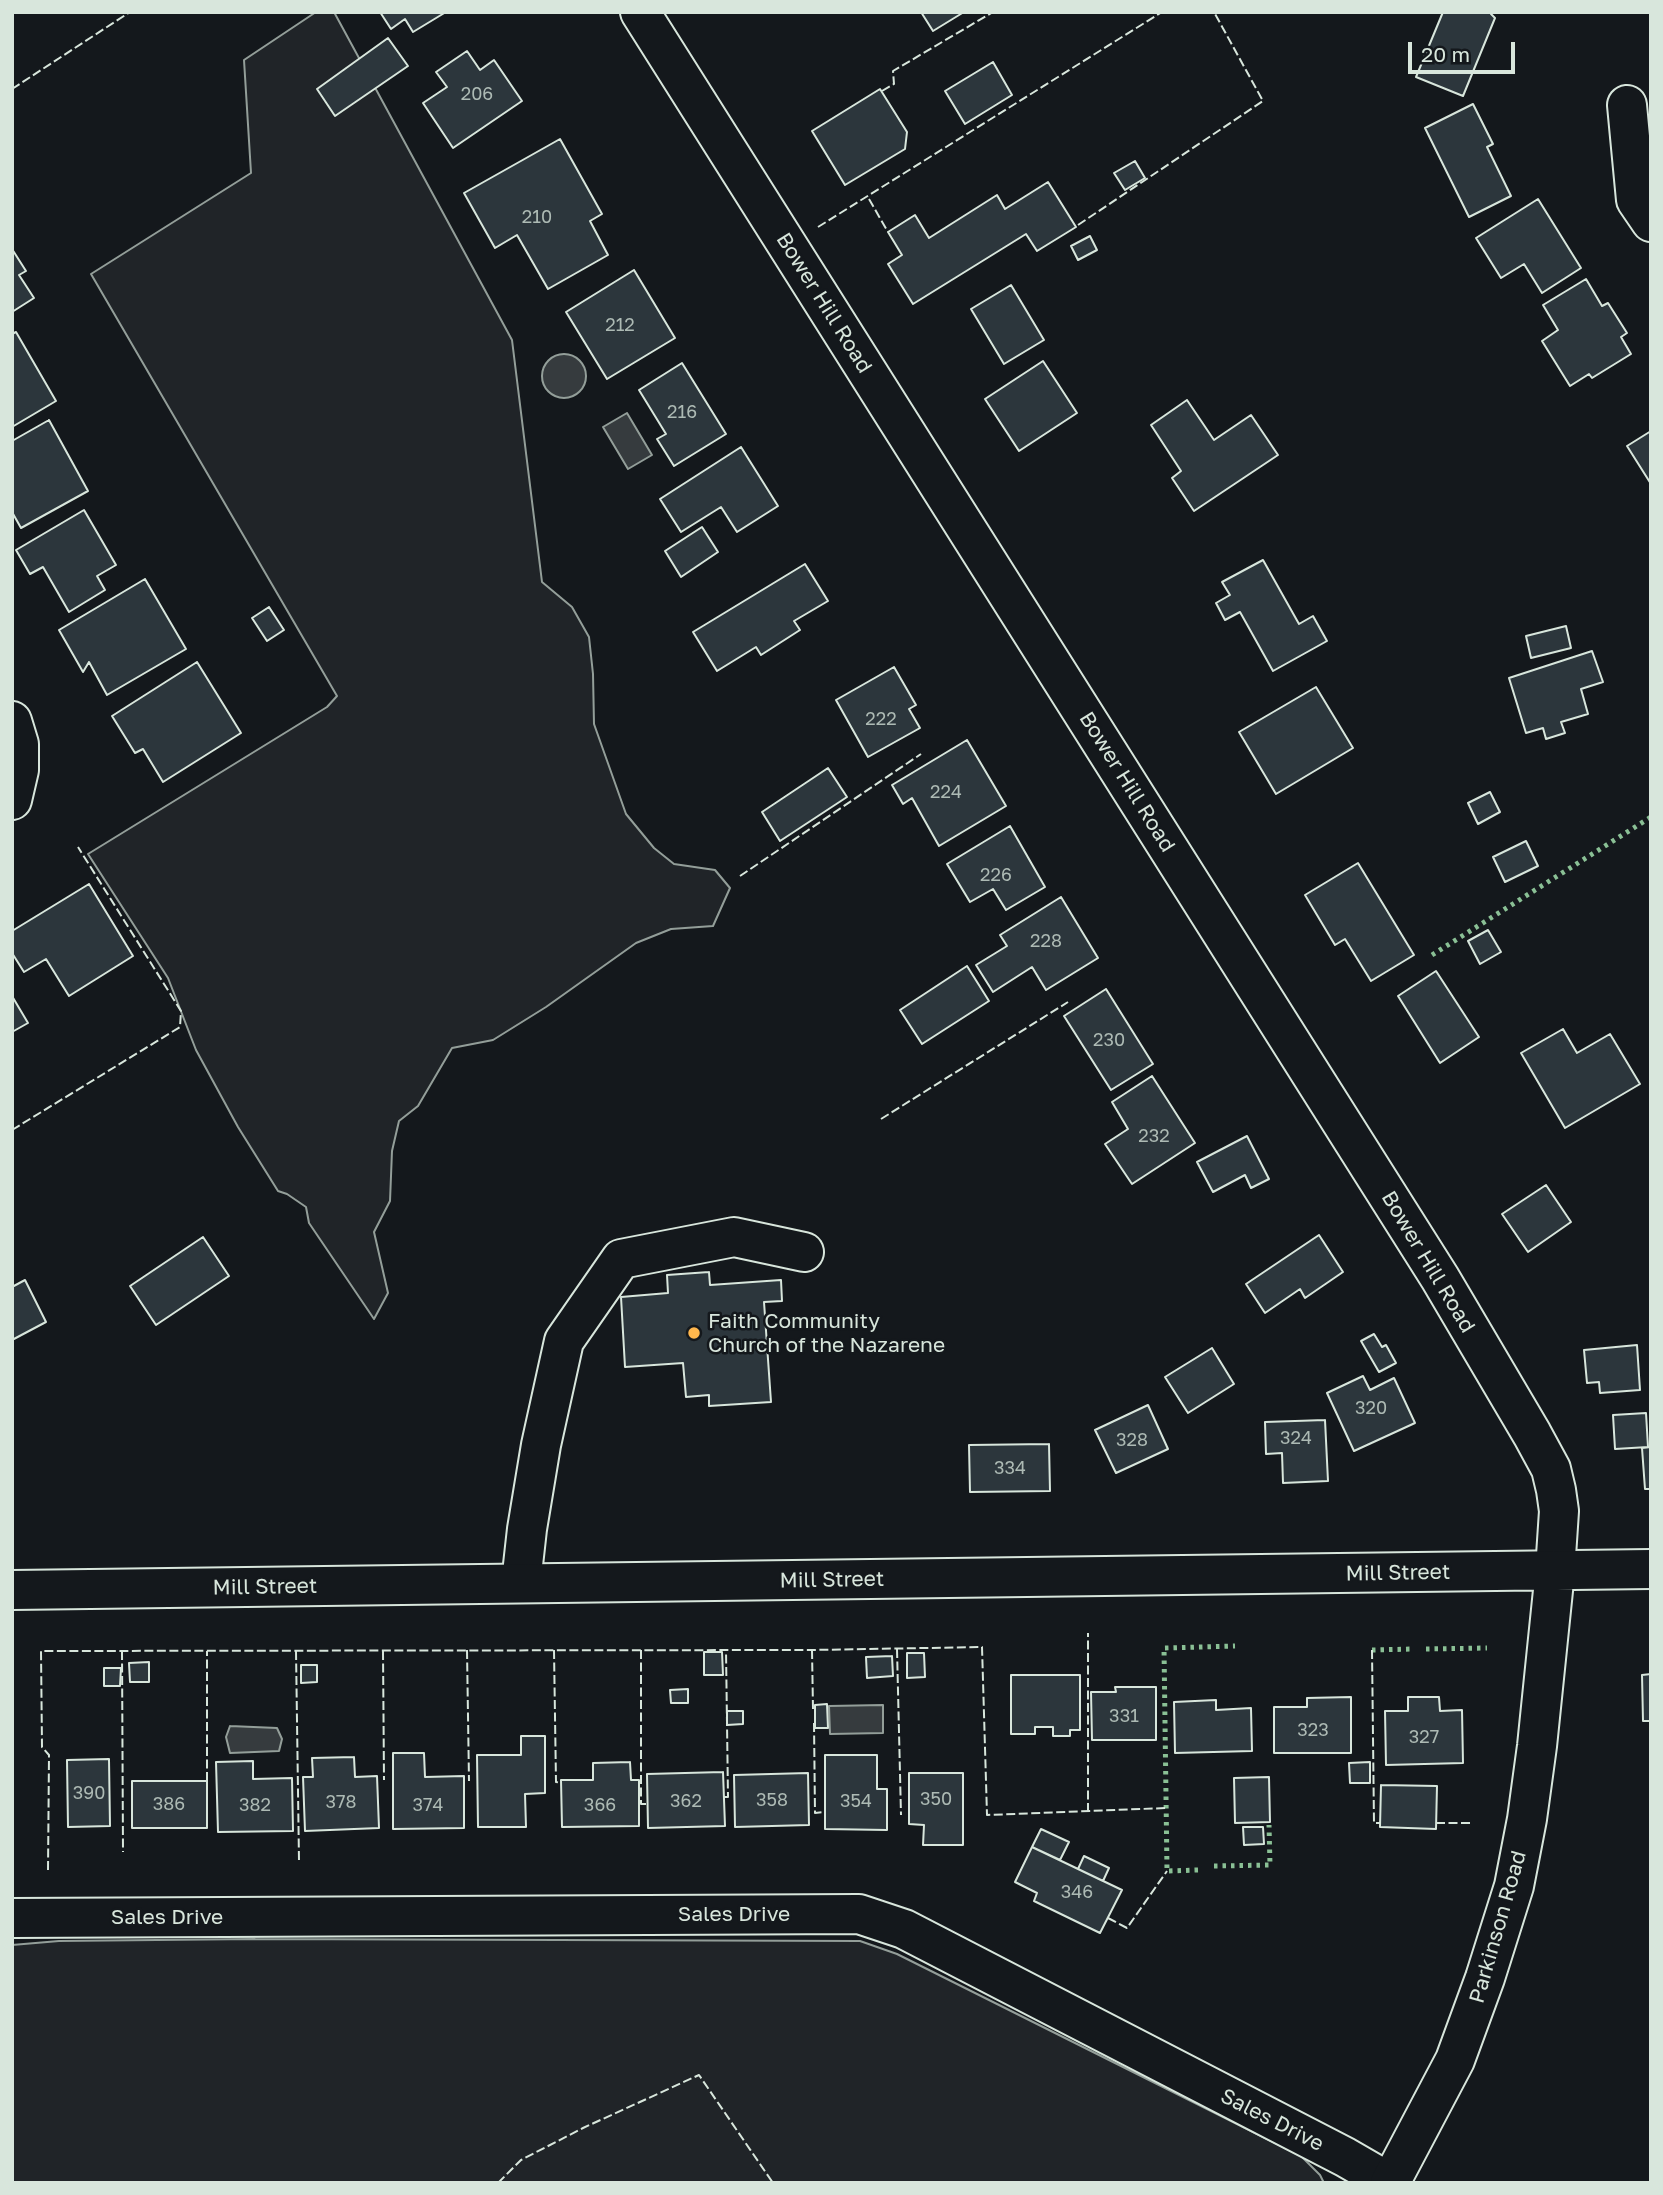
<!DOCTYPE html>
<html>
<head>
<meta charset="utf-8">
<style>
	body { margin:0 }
	#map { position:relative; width:1663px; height:2195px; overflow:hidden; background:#14181c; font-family:"Golos Text",sans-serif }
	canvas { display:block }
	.frame { position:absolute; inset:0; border:14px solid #d8e6dc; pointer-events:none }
	.scale { position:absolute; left:1408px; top:42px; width:107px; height:32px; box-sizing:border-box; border:4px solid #d8e6dc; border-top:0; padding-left:9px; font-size:21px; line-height:24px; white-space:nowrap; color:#d8e6dc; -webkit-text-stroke:5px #14181c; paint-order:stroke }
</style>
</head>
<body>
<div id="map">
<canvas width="1663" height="2195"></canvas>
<div class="frame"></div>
<div class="scale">20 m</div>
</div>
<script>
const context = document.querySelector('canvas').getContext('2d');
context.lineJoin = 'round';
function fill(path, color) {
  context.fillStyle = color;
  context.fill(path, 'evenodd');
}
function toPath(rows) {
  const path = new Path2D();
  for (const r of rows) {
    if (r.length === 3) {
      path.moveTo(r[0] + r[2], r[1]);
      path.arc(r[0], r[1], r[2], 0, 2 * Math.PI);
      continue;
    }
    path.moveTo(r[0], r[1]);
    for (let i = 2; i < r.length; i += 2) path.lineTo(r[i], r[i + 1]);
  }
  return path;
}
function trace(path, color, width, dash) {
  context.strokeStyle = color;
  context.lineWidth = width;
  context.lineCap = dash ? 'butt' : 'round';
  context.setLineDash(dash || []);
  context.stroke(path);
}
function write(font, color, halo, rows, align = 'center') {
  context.font = font + ' "Golos Text",sans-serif';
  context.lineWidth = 5;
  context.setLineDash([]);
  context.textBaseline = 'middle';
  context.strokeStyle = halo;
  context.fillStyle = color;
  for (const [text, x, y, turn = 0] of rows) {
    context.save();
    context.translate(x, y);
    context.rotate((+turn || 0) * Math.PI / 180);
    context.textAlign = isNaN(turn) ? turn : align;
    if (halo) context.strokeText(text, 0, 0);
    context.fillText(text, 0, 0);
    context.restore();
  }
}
const green = toPath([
	[316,12,334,12,512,340,542,582,572,607,589,637,593,674,594,724,626,814,654,848,674,864,715,870,730,888,713,926,671,929,636,943,546,1007,493,1040,452,1048,418,1106,399,1121,392,1151,390,1201,374,1232,388,1293,374,1319,309,1223,306,1207,287,1194,278,1191,238,1127,196,1050,168,978,88,854,327,707,337,696,91,274,251,173,244,60,316,12],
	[255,1939,860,1941,897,1954,1301,2156,1320,2175,1324,2183,12,2183,12,1945,59,1941,255,1939]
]);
const water = toPath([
	[564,376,22],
	[627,413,652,455,628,469,603,427,627,413],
	[883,1705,883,1733,830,1734,829,1706,883,1705],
	[230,1726,277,1728,282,1739,279,1751,230,1753,226,1737,230,1726]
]);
const building = toPath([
	[380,12,446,12,413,32,405,19,391,29,380,12],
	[921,12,964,12,933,31,921,12],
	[1443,12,1492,12,1491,14,1495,18,1463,96,1416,77,1443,12],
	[388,38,408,66,335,116,317,89,388,38],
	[467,51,480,70,494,60,522,101,453,148,423,103,447,87,436,72,467,51],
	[993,62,1012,95,965,124,945,91,993,62],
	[880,89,907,132,905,149,845,185,812,131,880,89],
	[1473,104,1493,144,1487,147,1511,196,1469,217,1425,128,1473,104],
	[560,139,602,214,590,221,608,255,548,289,517,235,495,248,464,193,560,139],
	[1135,161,1145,178,1125,190,1114,173,1135,161],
	[1048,182,1076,227,1037,251,1026,234,913,304,888,264,902,255,888,232,915,215,929,238,997,195,1005,209,1048,182],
	[1538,199,1581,268,1542,293,1524,264,1501,278,1476,238,1538,199],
	[1090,236,1097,250,1078,260,1071,246,1090,236],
	[12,249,26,271,19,275,34,298,12,312,12,249],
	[634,270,675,338,607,379,566,312,634,270],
	[1586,279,1602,306,1608,303,1627,333,1621,337,1631,354,1592,378,1589,374,1570,386,1542,341,1558,330,1543,305,1586,279],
	[1011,285,1044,340,1004,364,971,309,1011,285],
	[16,332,56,401,12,427,12,334,16,332],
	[1043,361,1077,413,1019,451,985,399,1043,361],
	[682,363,726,434,674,466,657,439,666,434,639,390,682,363],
	[1187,400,1214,440,1251,415,1278,455,1194,511,1172,478,1181,471,1151,425,1187,400],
	[49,420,88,491,21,528,12,512,12,441,49,420],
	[1651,431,1651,484,1627,446,1651,431],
	[741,447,778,506,737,532,721,507,681,532,660,499,741,447],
	[84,510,116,565,97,576,105,590,69,612,43,567,30,574,16,550,84,510],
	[702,527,718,552,681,577,665,551,702,527],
	[1263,560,1299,624,1313,616,1327,641,1273,671,1240,612,1225,620,1216,603,1230,595,1222,582,1263,560],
	[805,564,828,601,794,621,800,630,761,655,756,647,717,671,693,632,805,564],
	[145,579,186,649,107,695,89,662,83,672,59,630,145,579],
	[269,607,284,630,267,641,252,618,269,607],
	[1566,626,1571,648,1531,658,1526,636,1566,626],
	[1592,651,1603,682,1581,689,1588,714,1561,722,1565,733,1546,739,1543,728,1526,733,1509,678,1592,651],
	[197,662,241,733,163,782,143,749,135,753,112,716,197,662],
	[894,667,916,705,909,709,920,728,868,757,836,700,894,667],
	[1316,687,1353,748,1276,794,1239,732,1316,687],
	[967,740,1006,806,939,846,912,798,903,804,892,785,967,740],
	[828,768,847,797,780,841,762,812,828,768],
	[1490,792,1500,812,1478,824,1468,803,1490,792],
	[1010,826,1045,887,1006,910,993,889,970,902,947,864,1010,826],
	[1526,841,1538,866,1505,882,1493,857,1526,841],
	[1358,863,1414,955,1371,981,1345,939,1335,945,1305,895,1358,863],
	[89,884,133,956,69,996,46,959,24,972,12,953,12,931,89,884],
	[1061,897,1098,958,1046,990,1032,967,993,992,976,965,1007,946,1000,935,1061,897],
	[1488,930,1501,952,1480,964,1468,941,1488,930],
	[967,966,989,1001,922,1044,900,1010,967,966],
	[1436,971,1479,1037,1440,1063,1398,996,1436,971],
	[1106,989,1153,1064,1111,1090,1064,1016,1106,989],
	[12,996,28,1023,12,1032,12,996],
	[1563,1029,1577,1053,1610,1034,1640,1084,1565,1128,1521,1053,1563,1029],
	[1152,1076,1195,1143,1132,1184,1105,1144,1128,1129,1112,1102,1152,1076],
	[1247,1136,1269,1179,1251,1188,1245,1175,1213,1192,1197,1162,1247,1136],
	[1546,1185,1571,1222,1528,1252,1502,1214,1546,1185],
	[1319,1235,1343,1272,1305,1298,1300,1289,1265,1313,1246,1284,1319,1235],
	[203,1237,229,1276,156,1325,130,1286,203,1237],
	[709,1272,710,1285,781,1280,782,1301,764,1302,771,1402,709,1406,709,1395,686,1397,683,1363,625,1367,621,1297,668,1293,667,1275,709,1272],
	[25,1280,46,1322,12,1340,12,1287,25,1280],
	[1374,1334,1382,1347,1386,1345,1396,1363,1379,1372,1361,1341,1374,1334],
	[1637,1345,1640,1390,1600,1393,1599,1382,1587,1383,1584,1350,1637,1345],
	[1212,1348,1234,1384,1188,1413,1165,1377,1212,1348],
	[1363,1376,1370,1390,1394,1378,1415,1423,1354,1451,1327,1393,1363,1376],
	[1148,1405,1168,1449,1116,1473,1095,1430,1148,1405],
	[1646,1413,1648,1447,1615,1449,1613,1415,1646,1413],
	[1325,1420,1328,1481,1283,1483,1282,1453,1266,1454,1265,1422,1325,1420],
	[1049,1444,1050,1491,970,1492,969,1445,1049,1444],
	[1651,1447,1651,1489,1645,1489,1642,1448,1651,1447],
	[704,1652,722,1652,723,1675,704,1675,704,1652],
	[907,1653,924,1653,925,1677,907,1678,907,1653],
	[892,1656,893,1676,867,1678,866,1657,892,1656],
	[149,1662,149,1682,130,1682,129,1663,149,1662],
	[301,1665,317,1665,317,1682,301,1683,301,1665],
	[104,1668,121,1668,120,1686,104,1686,104,1668],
	[1651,1674,1651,1721,1643,1721,1642,1675,1651,1674],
	[1011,1675,1080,1675,1080,1730,1070,1730,1070,1736,1053,1736,1053,1727,1035,1727,1035,1734,1011,1734,1011,1675],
	[1115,1687,1156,1687,1156,1740,1092,1740,1091,1692,1116,1692,1115,1687],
	[688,1689,688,1703,671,1703,670,1690,688,1689],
	[1351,1697,1351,1753,1274,1753,1274,1707,1307,1707,1307,1698,1351,1697],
	[1408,1697,1439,1697,1440,1711,1462,1710,1463,1763,1386,1765,1385,1711,1408,1711,1408,1697],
	[1216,1700,1216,1710,1251,1708,1252,1751,1175,1753,1174,1702,1216,1700],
	[827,1704,828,1728,815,1728,815,1705,827,1704],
	[727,1711,743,1711,743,1724,727,1725,727,1711],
	[521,1736,545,1736,545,1793,525,1794,526,1827,478,1827,477,1755,521,1755,521,1736],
	[393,1753,424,1753,425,1777,464,1776,464,1828,393,1829,393,1753],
	[825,1755,877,1755,877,1789,887,1789,887,1830,825,1829,825,1755],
	[354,1757,355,1777,377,1776,379,1828,305,1831,303,1777,313,1777,312,1758,354,1757],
	[109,1759,110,1826,68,1827,67,1760,109,1759],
	[253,1761,253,1779,292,1778,293,1831,218,1832,216,1762,253,1761],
	[630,1762,631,1780,639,1780,639,1826,562,1827,561,1780,593,1780,593,1763,630,1762],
	[1370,1762,1370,1783,1350,1783,1349,1763,1370,1762],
	[723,1772,725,1826,648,1828,647,1774,723,1772],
	[808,1773,809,1825,735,1827,734,1775,808,1773],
	[909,1773,963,1773,963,1845,923,1845,924,1825,909,1824,909,1773],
	[1269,1777,1270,1822,1235,1823,1234,1778,1269,1777],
	[132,1781,207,1781,207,1828,132,1828,132,1781],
	[1381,1785,1437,1786,1436,1829,1380,1827,1381,1785],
	[1243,1827,1263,1827,1264,1844,1244,1845,1243,1827],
	[1041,1829,1069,1842,1060,1860,1032,1847,1041,1829],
	[1032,1847,1122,1890,1100,1933,1034,1901,1037,1893,1015,1882,1032,1847],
	[1084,1856,1109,1868,1103,1881,1078,1869,1084,1856]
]);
const minor = toPath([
	[640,12,1440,1278,1532,1434,1551,1469,1556,1490,1559,1511,1555,1571],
	[1627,105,1636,200,1651,222],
	[12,721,19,744,19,770,12,800],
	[521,1583,527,1529,541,1445,564,1341,621,1259,734,1237,804,1252],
	[12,1918,859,1914,904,1929,1345,2157,1390,2183]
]);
const major = toPath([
	[12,1590,1651,1569],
	[1390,2183,1455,2060,1485,1978,1514,1886,1527,1819,1537,1746,1555,1571]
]);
const hedge = toPath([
	[1432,955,1651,817],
	[1426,1649,1487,1648],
	[1372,1650,1414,1649],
	[1214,1866,1270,1865,1269,1825],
	[1198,1870,1167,1871,1164,1648,1235,1646]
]);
const fence = toPath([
	[12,89,130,12],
	[882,91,894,84,893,71,993,12],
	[869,199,888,232],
	[1078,225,1263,101,1214,12],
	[818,227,1162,12],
	[740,876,921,754],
	[881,1119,1068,1002],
	[12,1130,180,1027,181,1011,78,847],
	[897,1649,901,1815],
	[467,1650,469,1781],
	[554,1650,556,1782,561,1783],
	[641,1650,641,1804,648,1804],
	[812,1650,813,1709],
	[1372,1650,1374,1823,1380,1823],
	[122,1651,123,1852],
	[296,1651,299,1861],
	[383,1651,384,1780],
	[814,1723,815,1813,825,1812],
	[207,1781,207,1651],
	[724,1797,728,1797,726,1650],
	[1088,1812,1088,1633],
	[1436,1823,1473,1823],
	[48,1870,49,1755,42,1747,41,1651,812,1650,982,1647,987,1815,1166,1808],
	[1108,1918,1127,1928,1167,1871],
	[498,2183,521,2160,583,2128,699,2075,773,2183]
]);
const markers = [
	[694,1333,7,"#ffb74d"]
];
const numberNames = [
	["206",477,94],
	["210",537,217],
	["212",620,325],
	["216",682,412],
	["222",881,719],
	["224",946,792],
	["226",996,875],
	["228",1046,941],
	["230",1109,1040],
	["232",1154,1136],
	["320",1371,1408],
	["324",1296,1438],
	["328",1132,1440],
	["334",1010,1468],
	["331",1124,1716],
	["323",1313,1730],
	["327",1424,1737],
	["390",89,1793],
	["350",936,1799],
	["358",772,1800],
	["362",686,1801],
	["354",856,1801],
	["378",341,1802],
	["386",169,1804],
	["382",255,1805],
	["374",428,1805],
	["366",600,1805],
	["346",1077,1892]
];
const streetNames = [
	["Bower Hill Road",824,303,58],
	["Bower Hill Road",1127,782,58],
	["Bower Hill Road",1428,1262,59],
	["Mill Street",1398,1573,-1],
	["Mill Street",832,1580,-1],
	["Mill Street",265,1587,-1],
	["Sales Drive",734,1914],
	["Sales Drive",167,1917],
	["Parkinson Road",1498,1927,-74],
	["Sales Drive",1272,2120,27]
];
const poiNames = [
	["Faith Community",708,1321],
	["Church of the Nazarene",708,1345]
];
fill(green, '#202428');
trace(green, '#939e99', 2);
fill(water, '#363b3e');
trace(water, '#939e99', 2);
fill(building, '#2c363c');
trace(building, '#d8e6dc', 2);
trace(minor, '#d8e6dc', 42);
trace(major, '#d8e6dc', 42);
trace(minor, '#14181c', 38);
trace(major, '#14181c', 38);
trace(hedge, '#8ac095', 5, [3.5, 5]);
trace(fence, '#d8e6dc', 2, [9, 3.5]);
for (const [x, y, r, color] of markers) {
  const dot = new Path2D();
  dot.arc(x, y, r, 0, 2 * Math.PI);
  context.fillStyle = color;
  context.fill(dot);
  trace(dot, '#14181c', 2.5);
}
write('18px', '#adbab4', null, numberNames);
write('21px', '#d8e6dc', '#14181c', streetNames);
write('21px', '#d8e6dc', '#14181c', poiNames, 'left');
</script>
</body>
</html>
